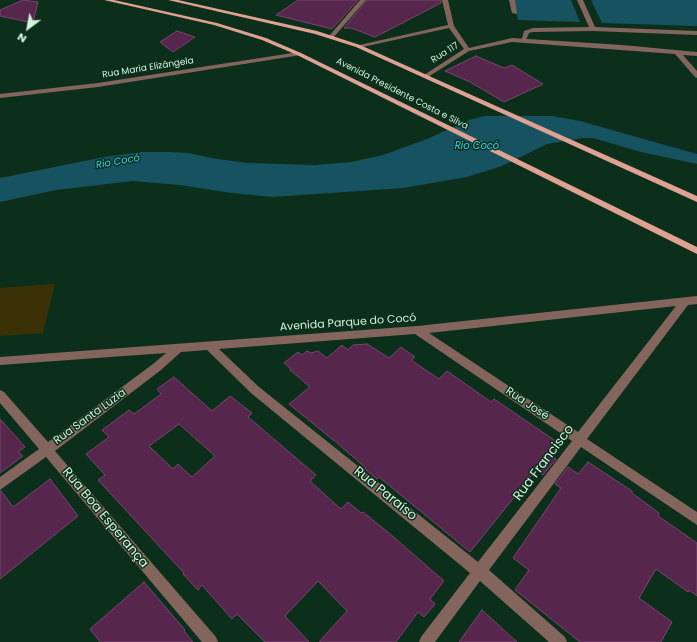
<!DOCTYPE html>
<html>
<head>
<meta charset="utf-8">
<style>
	body { margin:0 }
	#map { position:relative; width:697px; height:642px; overflow:hidden; background:#0c2f1b; font-family:Poppins,sans-serif }
	canvas { display:block }
	.north { position:absolute; left:8px; top:8px; width:40px; height:40px; -webkit-text-stroke:3px #0c2f1b; paint-order:stroke; rotate:212deg; font-size:11px; font-weight:700; line-height:16px; text-align:center; color:#d1f2db }
	.north::after { content:''; display:block; margin:auto; width:14px; height:18px; background:#d1f2db; clip-path:polygon(50% 0,100% 100%,50% 72%,0 100%) }
</style>
</head>
<body>
<div id="map">
<canvas width="697" height="642"></canvas>
<div class="north">N</div>
</div>
<script>
const context = document.querySelector('canvas').getContext('2d');
context.lineJoin = 'round';
function fill(path, color) {
  context.fillStyle = color;
  context.fill(path, 'evenodd');
}
function toPath(rows) {
  const path = new Path2D();
  for (const r of rows) {
    path.moveTo(r[0], r[1]);
    for (let i = 2; i < r.length; i += 2) path.lineTo(r[i], r[i + 1]);
  }
  return path;
}
function trace(path, color, width, dash) {
  context.strokeStyle = color;
  context.lineWidth = width;
  context.lineCap = dash ? 'butt' : 'round';
  context.setLineDash(dash || []);
  context.stroke(path);
}
function write(font, color, halo, rows, align = 'center') {
  context.font = font + ' Poppins,sans-serif';
  context.lineWidth = 3;
  context.setLineDash([]);
  context.textBaseline = 'middle';
  context.strokeStyle = halo;
  context.fillStyle = color;
  for (const [text, x, y, turn = 0] of rows) {
    context.save();
    context.translate(x, y);
    context.rotate((+turn || 0) * Math.PI / 180);
    context.textAlign = isNaN(turn) ? turn : align;
    if (halo) context.strokeText(text, 0, 0);
    context.fillText(text, 0, 0);
    context.restore();
  }
}
const green = toPath([
	[55,284,43,333,0,336,0,288]
]);
const water = toPath([
	[513,0,571,0,580,22,518,20],
	[591,0,697,0,697,26,602,23],
	[485,116,552,116,580,121,697,154,697,164,641,152,593,138,583,138,547,144,502,166,467,177,403,188,272,197,231,193,180,185,133,181,56,190,0,202,0,178,104,157,142,152,169,152,189,153,211,158,247,163,315,165,351,162,383,155,427,139,469,120]
]);
const building = toPath([
	[23,0,38,2,33,23,0,16,0,10,23,0],
	[298,0,358,0,332,29,276,15,298,0],
	[367,0,441,0,441,3,375,37,351,28,344,28,367,0],
	[177,31,195,37,173,52,160,42,177,31],
	[476,56,504,68,512,65,543,84,504,102,470,82,445,71,476,56],
	[367,344,389,358,401,347,415,357,411,360,439,379,447,371,491,402,494,399,557,442,554,446,559,449,553,456,556,459,543,475,536,470,470,552,379,477,377,479,365,469,366,468,337,443,289,404,310,387,290,370,291,369,284,363,298,352,302,355,307,351,311,353,318,351,327,358,342,345,348,350,353,345,367,344],
	[174,377,212,411,230,396,252,413,248,417,316,475,310,481,334,503,341,509,348,502,361,513,363,512,389,533,444,581,430,599,435,604,424,617,418,612,396,642,319,642,347,611,318,581,285,616,309,642,265,642,237,614,232,619,202,585,198,590,183,574,184,573,98,480,105,475,86,454,109,437,102,430,129,410,134,414,161,394,157,389,174,377],
	[179,424,215,456,192,477,178,464,173,469,149,446,179,424],
	[0,419,25,447,18,452,23,456,0,473,0,419],
	[588,462,632,491,632,493,659,513,658,516,697,543,697,596,689,590,688,592,656,569,639,598,672,622,661,642,580,642,515,590,529,570,513,558,561,488,555,484,568,467,578,474,588,462],
	[50,479,78,516,0,579,0,491,1,491,13,507,50,479],
	[144,582,185,630,184,631,193,642,100,642,90,629,144,582],
	[482,610,517,642,459,642,482,610]
]);
const lane = toPath([
	[509,0,515,0,517,14,512,13,509,0],
	[577,0,583,0,595,27,697,31,697,35,593,31,533,32,529,33,525,42,521,42,524,31,533,28,589,27,577,0]
]);
const street = toPath([
	[360,0,366,0,333,38,329,38,329,36,360,0],
	[442,0,448,0,454,26,469,48,512,38,622,45,697,52,697,56,683,55,697,71,697,78,695,77,675,54,512,42,469,51,428,77,424,77,424,75,464,49,449,28,358,48,355,46,448,25,442,0],
	[299,52,302,54,301,55,98,87,0,98,0,94,98,83,299,52],
	[697,296,697,304,688,305,587,439,697,512,697,525,581,447,489,570,565,637,567,642,549,642,480,581,435,642,419,642,421,637,470,573,251,393,207,350,181,352,161,370,55,451,216,637,218,642,202,642,46,457,0,490,0,477,39,449,0,403,0,390,4,392,48,442,153,364,166,353,0,365,0,357,417,326,697,296],
	[676,306,578,432,429,333,676,306],
	[415,334,572,441,478,562,259,387,219,349,415,334]
]);
const primary = toPath([
	[104,0,114,0,217,23,266,38,301,53,697,247,697,254,297,55,262,40,214,25,104,0],
	[168,0,178,0,317,31,360,45,697,196,697,202,356,47,315,34,168,0]
]);
const farStreetnames = [
	["Rua 117",445,53,-32],
	["Rua Maria Elizângela",148,68,-9],
	["Avenida Presidente Costa e Silva",402,94,27]
];
const farWaternames = [
	["Rio Cocó",477,146],
	["Rio Cocó",118,162,-10]
];
const streetNames = [
	["Avenida Parque do Cocó",348,323,-4],
	["Rua José",527,404,34],
	["Rua Santa Luzia",90,417,-36]
];
const nearStreetnames = [
	["Rua Francisco",544,463,-53],
	["Rua Paraíso",385,494,39],
	["Rua Boa Esperança",105,518,50]
];
fill(green, '#3b3107');
fill(water, '#16525f');
fill(building, '#57264d');
trace(building, '#79456e', 1);
fill(lane, '#83655d');
fill(street, '#83655d');
fill(primary, '#dfa191');
write('9px', '#d1f2db', '#0c2f1b', farStreetnames);
write('italic 10px', '#2cd5f6', '#0c2f1b', farWaternames);
write('11px', '#d1f2db', '#0c2f1b', streetNames);
write('13px', '#d1f2db', '#0c2f1b', nearStreetnames);
</script>
</body>
</html>
